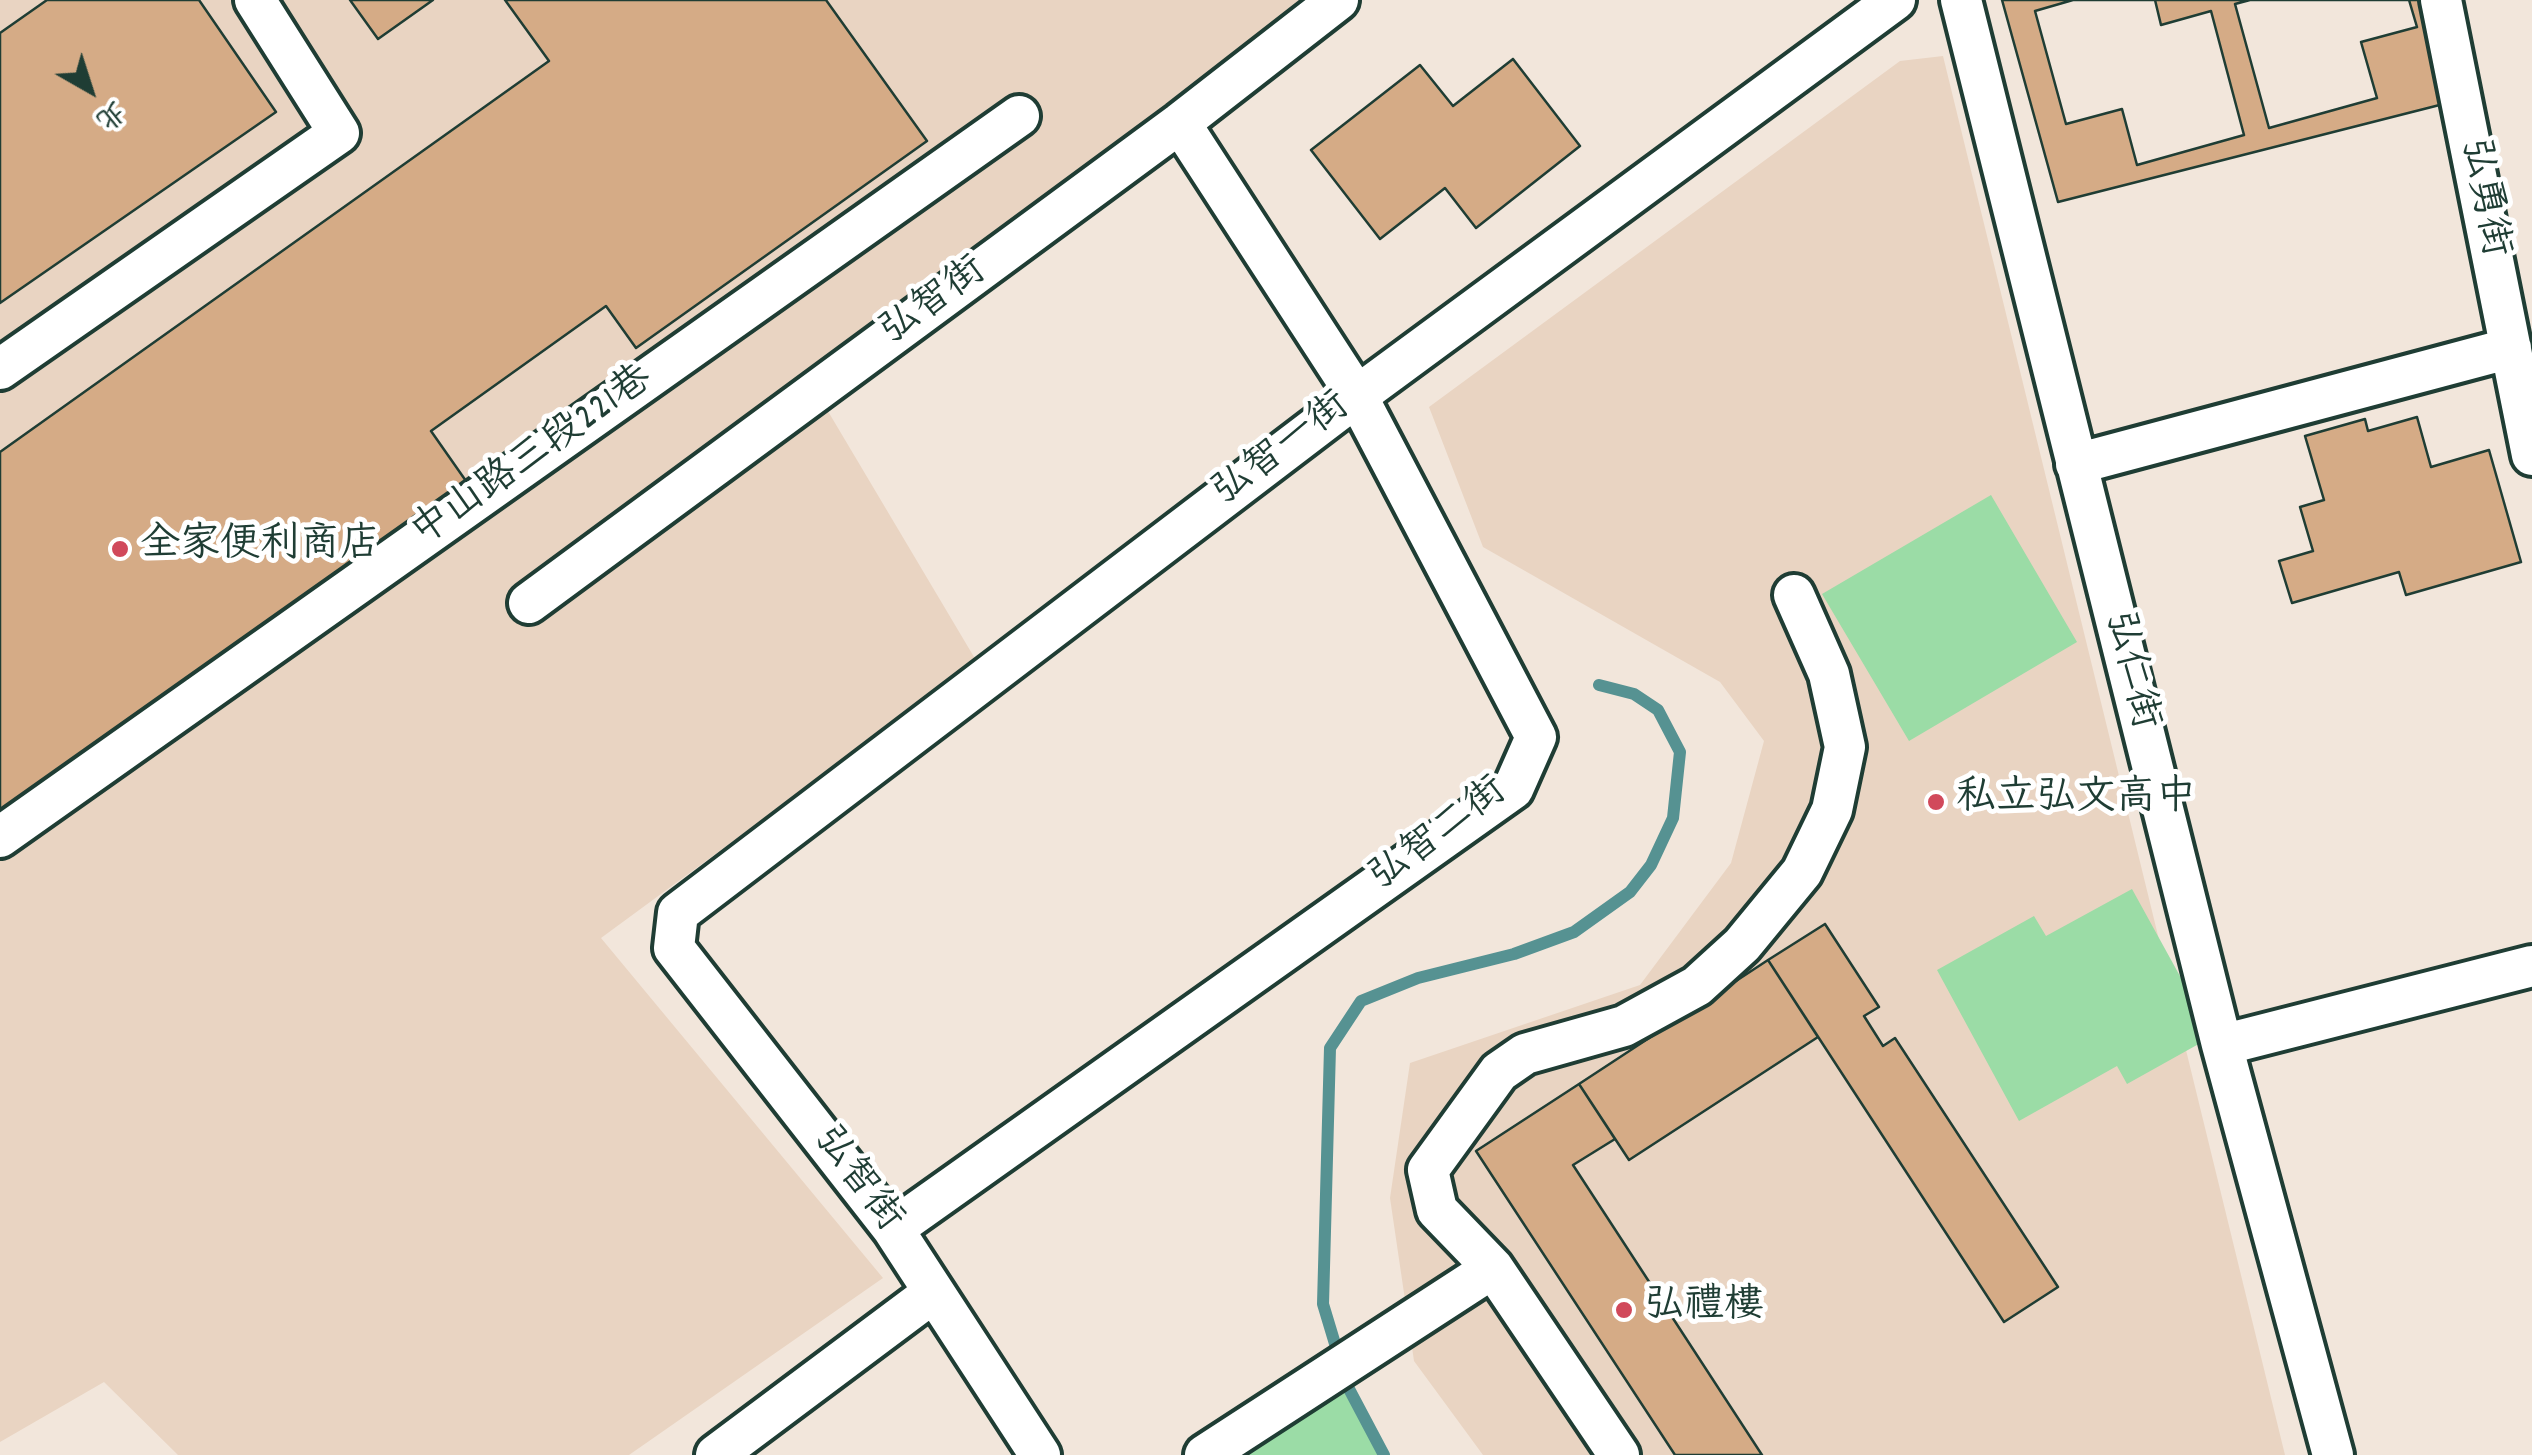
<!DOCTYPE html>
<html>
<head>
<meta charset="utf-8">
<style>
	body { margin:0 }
	#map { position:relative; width:2532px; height:1455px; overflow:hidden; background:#f2e6db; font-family:Dekko,"LXGW WenKai TC",sans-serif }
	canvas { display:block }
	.north { position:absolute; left:40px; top:40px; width:100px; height:100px; -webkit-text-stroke:8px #fff; paint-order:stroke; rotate:141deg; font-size:28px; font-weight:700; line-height:40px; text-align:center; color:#1f3d34 }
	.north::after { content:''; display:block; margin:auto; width:35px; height:45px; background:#1f3d34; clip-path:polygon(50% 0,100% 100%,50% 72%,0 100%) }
</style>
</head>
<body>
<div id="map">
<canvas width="2532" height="1455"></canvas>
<div class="north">北</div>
</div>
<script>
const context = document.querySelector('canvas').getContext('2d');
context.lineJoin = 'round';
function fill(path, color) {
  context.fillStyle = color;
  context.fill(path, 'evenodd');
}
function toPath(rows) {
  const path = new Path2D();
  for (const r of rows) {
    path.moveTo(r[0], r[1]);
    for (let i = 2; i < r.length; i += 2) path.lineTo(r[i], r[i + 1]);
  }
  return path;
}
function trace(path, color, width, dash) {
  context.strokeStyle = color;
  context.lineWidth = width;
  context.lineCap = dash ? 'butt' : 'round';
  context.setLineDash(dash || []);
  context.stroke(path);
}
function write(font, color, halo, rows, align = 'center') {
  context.font = font + ' Dekko,"LXGW WenKai TC",sans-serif';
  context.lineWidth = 10;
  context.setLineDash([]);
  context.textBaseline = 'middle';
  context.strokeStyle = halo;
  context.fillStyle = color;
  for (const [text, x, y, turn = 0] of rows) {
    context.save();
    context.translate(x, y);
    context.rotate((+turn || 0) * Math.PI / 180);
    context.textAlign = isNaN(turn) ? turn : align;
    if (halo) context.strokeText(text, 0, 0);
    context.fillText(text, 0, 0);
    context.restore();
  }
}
const built = toPath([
	[0,0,1304,0,813,386,977,662,601,938,883,1278,629,1455,178,1455,104,1382,0,1442],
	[1943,56,2285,1455,1483,1455,1414,1361,1390,1198,1410,1063,1640,985,1731,863,1764,741,1720,682,1483,547,1429,407,1900,61]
]);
const green = toPath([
	[1991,495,2077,642,1909,741,1822,594],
	[2132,889,2213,1036,2127,1084,2117,1066,2019,1121,1937,970,2034,916,2046,936],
	[1349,1390,1388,1455,1243,1455]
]);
const stream = toPath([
	[1384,1455,1348,1387,1323,1304,1330,1048,1361,1001,1418,978,1514,954,1574,932,1630,892,1651,865,1673,818,1680,752,1658,710,1634,694,1599,685]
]);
const building = toPath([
	[47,0,199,0,276,112,0,303,0,33,47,0],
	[350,0,433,0,378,39,350,0],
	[505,0,826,0,927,141,636,348,606,306,431,431,466,481,0,813,0,452,549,61,505,0],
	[2002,0,2452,0,2475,96,2058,202,2002,0],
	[2073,0,2155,0,2161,25,2211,11,2244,135,2137,165,2122,109,2066,124,2035,11,2073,0],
	[2250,0,2409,0,2417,27,2361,42,2377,98,2269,128,2235,4,2250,0],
	[1513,59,1580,146,1476,228,1445,188,1380,239,1311,150,1420,65,1453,106,1513,59],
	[2417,417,2431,467,2489,450,2521,562,2406,595,2399,572,2292,603,2279,561,2313,551,2300,507,2324,500,2305,436,2365,419,2368,431,2417,417],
	[1825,924,1879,1007,1864,1016,1883,1046,1895,1038,2058,1287,2004,1322,1768,960,1825,924],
	[1768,960,1818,1037,1629,1160,1579,1084,1768,960],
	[1579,1084,1615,1139,1573,1165,1762,1455,1675,1455,1476,1151,1579,1084]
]);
const minor = toPath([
	[1961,0,2222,1045,2333,1455],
	[2441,0,2532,455],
	[0,369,339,133,255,0],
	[2076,464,2511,348],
	[529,603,1180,123,1338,0],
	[0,837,1019,116],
	[2222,1045,2532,966],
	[893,1229,1513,789,1536,737,1357,396,1180,123],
	[716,1455,934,1292],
	[1040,1455,893,1229,674,948,678,913,1357,396,1895,0],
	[1205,1455,1493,1268],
	[1619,1455,1493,1268,1437,1210,1428,1170,1499,1072,1525,1054,1624,1026,1697,986,1742,945,1802,872,1832,810,1845,747,1829,674,1794,595]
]);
const markers = [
	[120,549,10,"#d1495b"],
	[1936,802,10,"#d1495b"],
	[1624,1310,10,"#d1495b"]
];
const streetNames = [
	["弘勇街",2481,198,79],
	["弘智街",935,304,-36],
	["弘智一街",1283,452,-37],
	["中山路三段221巷",534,459,-35],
	["弘仁街",2128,671,76],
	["弘智二街",1440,837,-37],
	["弘智街",855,1181,53]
];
const poiNames = [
	["全家便利商店",140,549],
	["私立弘文高中",1956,802],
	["弘禮樓",1644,1310]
];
fill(built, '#e9d4c2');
fill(green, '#9bdca6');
trace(stream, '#569292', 12);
fill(building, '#d5ab86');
trace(building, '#1f3d34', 2.5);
trace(minor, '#1f3d34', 48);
trace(minor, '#fff', 40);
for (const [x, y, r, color] of markers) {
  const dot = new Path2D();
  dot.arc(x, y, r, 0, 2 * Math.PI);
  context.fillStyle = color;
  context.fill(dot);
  trace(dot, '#fff', 4);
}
write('40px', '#1f3d34', '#fff', streetNames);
write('40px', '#1f3d34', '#fff', poiNames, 'left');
</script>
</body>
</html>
